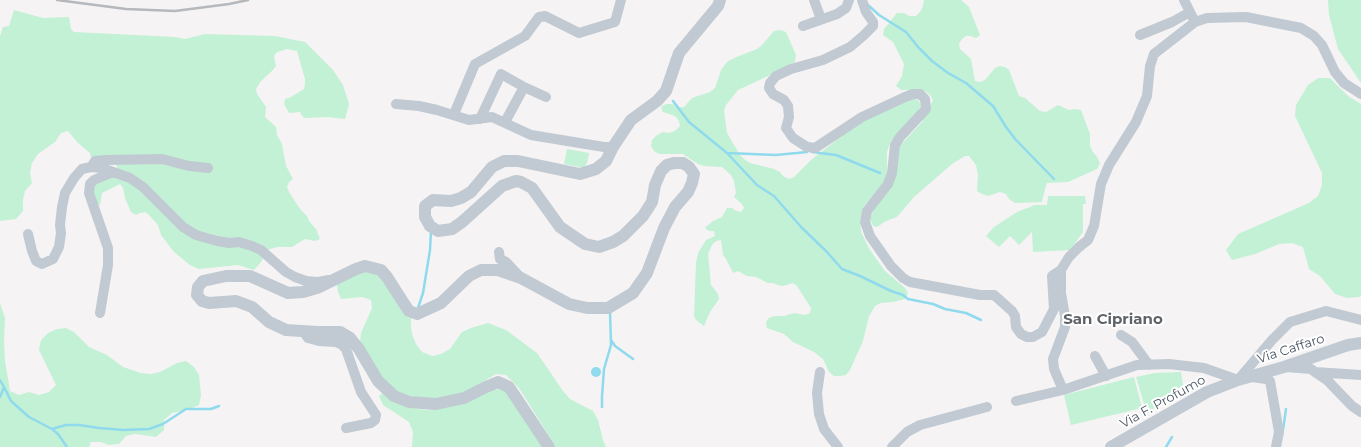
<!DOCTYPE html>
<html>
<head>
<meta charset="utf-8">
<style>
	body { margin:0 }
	canvas { display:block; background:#f5f3f3 }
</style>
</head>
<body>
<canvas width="1361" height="447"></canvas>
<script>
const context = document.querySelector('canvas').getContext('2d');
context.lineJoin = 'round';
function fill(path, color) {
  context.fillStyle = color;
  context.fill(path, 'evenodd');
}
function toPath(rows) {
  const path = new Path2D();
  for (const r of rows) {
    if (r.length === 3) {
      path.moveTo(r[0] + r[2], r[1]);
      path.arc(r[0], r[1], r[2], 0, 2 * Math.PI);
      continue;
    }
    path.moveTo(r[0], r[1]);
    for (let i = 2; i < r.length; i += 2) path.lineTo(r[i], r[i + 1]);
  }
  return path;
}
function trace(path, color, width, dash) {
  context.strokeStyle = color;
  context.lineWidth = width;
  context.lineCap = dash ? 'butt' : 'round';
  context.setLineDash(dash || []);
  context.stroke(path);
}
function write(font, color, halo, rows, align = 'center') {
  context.font = font + ' Montserrat,sans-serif';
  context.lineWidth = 4;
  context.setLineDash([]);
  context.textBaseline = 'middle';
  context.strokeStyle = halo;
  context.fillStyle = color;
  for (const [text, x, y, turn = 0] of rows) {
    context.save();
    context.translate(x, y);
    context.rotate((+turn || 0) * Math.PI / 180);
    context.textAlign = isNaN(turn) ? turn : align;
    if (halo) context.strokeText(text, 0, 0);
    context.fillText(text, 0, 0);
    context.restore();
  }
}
const green = toPath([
	[924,0,961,0,969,7,980,35,976,38,971,36,966,36,962,39,959,44,960,49,971,59,975,81,980,82,985,80,995,68,1000,66,1005,67,1009,70,1019,96,1025,98,1040,111,1046,112,1058,105,1069,110,1075,109,1081,110,1090,134,1090,146,1093,152,1097,157,1100,163,1097,169,1068,182,1047,183,1045,189,1042,202,1015,203,1009,199,1006,194,1000,192,988,196,982,194,977,191,978,175,976,165,969,156,965,156,952,164,914,197,897,217,886,221,877,227,873,226,870,219,899,147,922,122,933,100,930,95,925,91,919,90,901,90,896,86,902,76,904,64,893,42,883,35,884,29,897,13,904,13,909,16,916,16,920,12,923,6],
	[1328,0,1361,0,1361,83,1338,49,1329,15],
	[14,10,43,18,69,17,71,29,74,32,175,37,185,39,205,34,275,36,305,42,333,70,343,85,349,104,345,119,327,117,304,118,300,112,289,113,284,104,285,99,291,97,304,89,305,84,305,79,297,51,287,49,277,52,274,56,276,66,273,70,261,81,256,89,257,94,266,107,265,117,276,127,277,135,282,144,286,166,293,179,289,182,287,187,289,192,300,209,307,216,309,221,316,229,320,239,315,241,305,239,292,247,277,247,267,250,261,262,254,270,238,265,199,269,190,265,174,252,161,235,158,225,149,215,145,212,140,213,136,215,131,212,125,198,123,188,120,184,102,193,100,205,95,203,92,188,95,184,117,172,117,166,113,163,91,158,90,153,78,143,68,131,61,133,55,142,38,154,32,163,30,173,32,183,25,191,23,200,23,211,16,219,0,221,0,36,3,27,9,26],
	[780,30,786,32,796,55,795,62,783,69,738,90,726,105,724,111,727,133,740,155,744,159,750,163,774,169,780,172,783,176,789,179,794,177,811,160,843,135,867,119,911,98,918,100,921,105,915,117,891,141,887,152,887,172,884,183,864,206,860,220,861,232,870,250,885,271,905,288,908,293,905,299,893,302,881,303,875,306,869,316,863,341,850,370,846,375,840,376,834,376,829,372,823,359,814,352,793,342,784,334,767,328,766,322,769,318,774,316,784,316,794,313,805,315,810,313,811,308,797,286,793,283,783,286,778,285,773,283,768,283,756,277,747,276,738,271,733,273,726,259,723,255,721,240,716,241,712,245,708,254,711,285,718,294,719,299,710,312,704,326,696,320,694,316,696,263,698,253,706,240,715,236,714,231,709,231,705,228,713,221,722,217,727,208,732,208,736,211,741,212,744,208,742,204,734,197,736,193,734,181,731,175,722,167,704,166,698,164,683,154,659,154,654,151,651,146,652,140,657,135,663,132,669,133,675,131,680,126,679,121,675,116,663,112,661,107,666,104,672,104,678,107,684,107,692,98,710,92,715,88,721,70,728,61,739,56,757,49,762,45,774,31],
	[1318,78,1330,78,1348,96,1361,104,1361,296,1359,297,1347,298,1335,294,1320,276,1309,269,1303,247,1292,243,1279,244,1255,254,1232,260,1226,250,1238,234,1309,203,1318,196,1322,185,1322,173,1295,116,1296,105,1308,85],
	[567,149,589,153,587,164,586,163,585,168,564,164],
	[1048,196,1085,196,1086,204,1083,204,1083,232,1070,250,1033,252,1032,232,1019,245,1010,236,999,247,986,236,994,227,1017,212,1035,205,1047,205],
	[372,271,381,276,411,317,411,326,412,334,416,344,422,352,432,356,441,354,450,349,462,332,471,328,488,323,506,330,537,353,563,391,570,399,593,411,598,420,603,440,606,447,556,447,519,388,506,375,496,374,473,388,462,393,444,399,405,396,395,391,385,381,360,343,361,333,372,308,371,300,362,297,341,299,338,292,337,284,362,272],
	[0,303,5,318,4,340,5,361,10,391,19,395,29,392,39,395,49,392,56,385,39,350,41,340,48,333,57,329,66,328,74,332,89,347,107,355,123,367,141,373,151,374,160,372,177,363,186,361,194,367,199,375,201,395,199,405,190,409,172,413,164,420,164,430,156,437,135,434,126,436,119,444,109,445,101,442,91,442,89,447,0,447],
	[1181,372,1183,385,1147,414,1136,377,1155,373],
	[1134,377,1142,408,1071,425,1064,395],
	[500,389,507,392,543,447,412,447,413,432,409,422,383,405,379,396,383,393,412,408,427,410,441,408,489,390]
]);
const water = toPath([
	[596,372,5]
]);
const stream = toPath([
	[868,5,879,15,906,32,918,47,932,61,948,73,966,83,993,106,1006,127,1016,140,1054,179],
	[673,101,689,122,727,153,757,185,774,196,802,228,826,251,842,269,860,276,891,291,903,295,908,299,933,304,945,309,966,313,981,320],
	[812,152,836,155,880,173],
	[727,153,776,155,807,152],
	[418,308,423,293,430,250,431,231],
	[611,340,615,346,633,359],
	[0,380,4,387,0,397],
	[4,387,11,401,29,417,52,429,58,434,67,447],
	[602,407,602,396,604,369,611,345,610,312],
	[52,429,66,425,79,425,99,428,123,430,149,429,163,424,186,409,211,409,219,406],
	[1283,430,1286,409],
	[1166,447,1172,437]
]);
const minor = toPath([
	[814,0,821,19],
	[862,0,866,12,873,22,873,26,863,36,850,47,823,60,791,69,776,76,770,83,769,88,773,94,784,100,788,106,789,117,786,128,793,138,807,147,815,148,862,117,905,97,913,94,920,94,925,99,926,109,900,137,895,145,892,173,888,184,867,211,865,222,870,236,891,266,903,278,910,282,980,295,994,295,1012,311,1015,316,1016,327,1021,334,1027,337,1033,337,1042,332,1054,309,1052,276,1061,270],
	[1184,0,1193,18],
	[803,26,837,14,846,8,849,0],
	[1140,35,1172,22,1190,12],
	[396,104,419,106,437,110,469,120,492,117,531,135,604,147,613,147],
	[454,114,475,64,525,36,539,17,545,16,579,33,615,22,621,0],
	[480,119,501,74,524,87],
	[505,122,524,87,546,97],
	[91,167,102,168,130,178,143,187,183,227,196,235,217,241,229,243,239,242,252,246,261,250,286,272,295,277,306,281,318,282,329,280],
	[28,234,32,251,36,261,42,264,53,259,59,247,61,233,60,225,62,207,65,193,74,178,82,169,91,167,95,161,106,160,162,159,189,166,208,168],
	[499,252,500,259,506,262,521,278],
	[100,313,108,265,108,248,89,193,90,184,94,180,113,172],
	[303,331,308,338,319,341,336,342,341,344,346,349,361,392,376,415,375,420,371,423,346,428],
	[1121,335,1132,342,1149,365],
	[1095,356,1106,376],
	[1286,367,1311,369,1315,372,1327,380,1352,406,1361,412],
	[820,372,817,393,819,414,824,429,838,447],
	[1315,372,1361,375],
	[1252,377,1266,379,1270,381,1279,432,1276,447],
	[1063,390,1054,369,1053,359,1065,327,1065,316,1061,293,1061,270,1069,257,1079,247,1088,240,1094,226,1101,184,1109,165,1136,122,1147,96,1150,66,1154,54,1195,22,1207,18,1246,17,1301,28,1314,36,1322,45,1335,72,1344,83,1361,94],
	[1016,401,1063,390,1137,365,1169,364,1204,368,1238,380,1272,340,1290,322,1326,311,1361,320],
	[892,447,907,432,920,425,987,407]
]);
const tertiary = toPath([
	[549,447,509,387,498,382,486,387,464,398,436,404,409,402,394,396,378,381,359,349,350,338,340,332,317,332,286,330,269,322,252,307,236,301,209,303,202,301,197,295,198,287,203,281,226,276,250,276,288,293,303,292,317,288,356,269,365,266,381,270,387,277,401,299,409,311,417,314,441,303,469,276,481,270,498,270,521,278,569,304,587,308,608,308,633,293,647,273,664,228,675,207,688,192,692,183,694,174,689,167,683,163,674,163,667,165,661,171,655,185,652,202,643,216,623,236,613,242,599,247,585,244,560,227,532,188,521,182,516,181,502,186,462,222,452,229,438,231,430,226,425,217,425,206,433,200,451,201,461,198,471,192,492,167,504,161,518,161,580,174,596,169,606,161,613,147,631,120,657,101,666,91,679,53,718,6,720,0],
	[1111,447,1207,392,1238,380,1284,367,1348,345,1361,343]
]);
const rail = toPath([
	[57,0,126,9,175,11,229,4,248,0]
]);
const streetNames = [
	["Via Caffaro",1291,349,-18],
	["Via F. Profumo",1163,402,-29]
];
const quarterNames = [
	["San Cipriano",1113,320]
];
fill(green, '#c3f1d5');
fill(water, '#90daee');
trace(stream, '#90daee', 2.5);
trace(minor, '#c1cad2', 10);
trace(tertiary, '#c1cad2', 12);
trace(rail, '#b5b8bd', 2.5);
write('13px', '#4a5661', '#fff', streetNames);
write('bold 15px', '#5f6368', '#fff', quarterNames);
</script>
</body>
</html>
